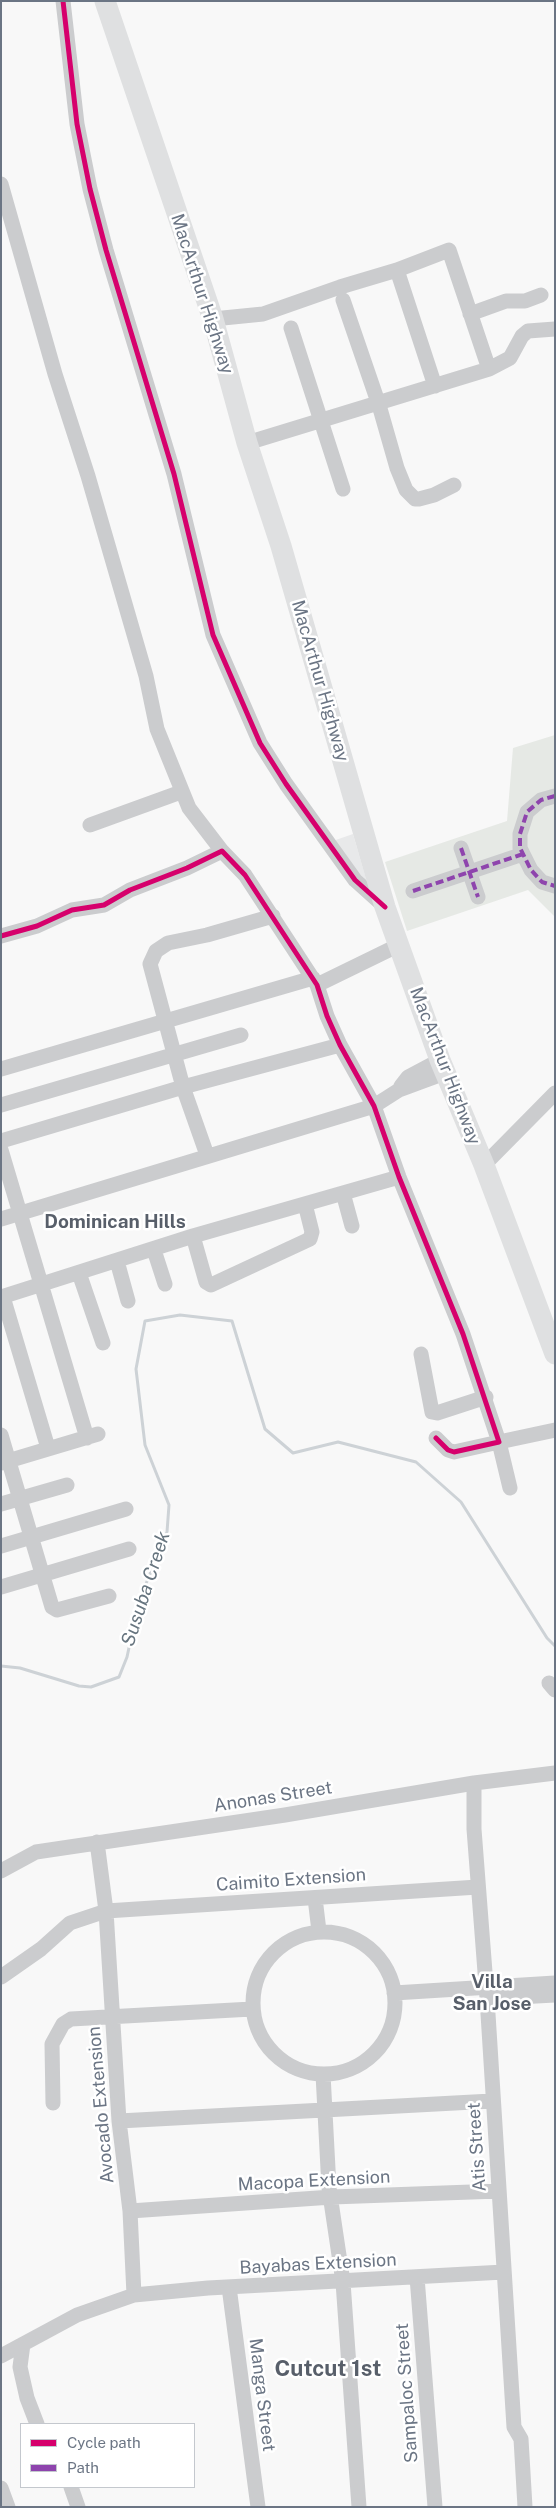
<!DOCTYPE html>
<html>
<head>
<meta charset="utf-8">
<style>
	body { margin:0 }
	#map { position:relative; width:556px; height:2508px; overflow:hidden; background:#f8f8f8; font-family:"Public Sans",sans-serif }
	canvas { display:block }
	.frame { position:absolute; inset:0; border:2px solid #6b7584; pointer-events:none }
	.legend { position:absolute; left:20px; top:2423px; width:175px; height:65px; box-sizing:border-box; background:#fff; border:1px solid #c4c8ce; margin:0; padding:6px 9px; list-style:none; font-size:15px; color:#6b7584 }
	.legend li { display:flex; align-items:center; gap:10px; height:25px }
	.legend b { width:25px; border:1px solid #c4c8ce }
</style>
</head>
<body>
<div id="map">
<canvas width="556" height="2508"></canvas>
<div class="frame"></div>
<ul class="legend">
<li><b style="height:6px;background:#d6006c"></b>Cycle path</li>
<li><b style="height:6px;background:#8e44ad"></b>Path</li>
</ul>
</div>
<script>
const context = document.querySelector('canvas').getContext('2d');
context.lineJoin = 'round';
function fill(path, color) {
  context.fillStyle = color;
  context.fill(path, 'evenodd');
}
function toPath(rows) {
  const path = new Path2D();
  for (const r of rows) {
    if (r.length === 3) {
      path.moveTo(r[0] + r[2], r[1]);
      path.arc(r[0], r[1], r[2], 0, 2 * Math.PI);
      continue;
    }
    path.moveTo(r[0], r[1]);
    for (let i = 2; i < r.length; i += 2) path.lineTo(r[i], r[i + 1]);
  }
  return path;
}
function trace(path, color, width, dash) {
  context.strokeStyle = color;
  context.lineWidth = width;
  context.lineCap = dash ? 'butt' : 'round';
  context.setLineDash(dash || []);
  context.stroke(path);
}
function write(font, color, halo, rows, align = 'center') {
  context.font = font + ' "Public Sans",sans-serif';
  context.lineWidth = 5;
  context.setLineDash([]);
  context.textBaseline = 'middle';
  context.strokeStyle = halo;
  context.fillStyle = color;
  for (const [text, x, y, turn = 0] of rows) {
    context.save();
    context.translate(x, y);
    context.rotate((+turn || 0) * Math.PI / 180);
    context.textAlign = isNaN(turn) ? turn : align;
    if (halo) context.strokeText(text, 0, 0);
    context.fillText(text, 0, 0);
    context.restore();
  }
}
const built = toPath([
	[353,834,367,882,330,842]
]);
const green = toPath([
	[555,735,555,917,528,890,407,931,385,862,507,821,513,748]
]);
const stream = toPath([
	[1,1666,20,1668,79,1686,91,1687,119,1677,127,1657,139,1601,167,1532,169,1505,145,1445,136,1369,145,1321,180,1315,232,1321,265,1429,293,1453,338,1442,416,1462,461,1502,547,1638,555,1646]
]);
const minor = toPath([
	[63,1,77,124,90,189,106,250,174,474,213,635,260,743,286,784,355,880,385,907],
	[1,184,55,374,88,476,146,676,157,729,189,808,222,851],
	[343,300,379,405,397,468,406,490,415,499,419,499,434,495,454,485],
	[470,314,506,301,525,301,541,295],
	[213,319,263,314,340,287,397,270],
	[291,328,343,489],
	[435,386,397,270,449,250,489,369],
	[247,443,489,369,510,358,522,336,528,331,555,329],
	[555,796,541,800,527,812,520,834,520,848,531,870,542,882,555,886],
	[90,825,181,792],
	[461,848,478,897],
	[413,891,523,854],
	[1,936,37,926,72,910,104,905,130,890,187,868,222,851,245,875,317,985,327,1016,340,1045,374,1106,399,1177,463,1334,499,1442,454,1452,448,1450,436,1438],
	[317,985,399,945],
	[1,1069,313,978],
	[401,1086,408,1077,440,1060],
	[1,1105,241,1035],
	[1,1141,183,1087,340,1045],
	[1,1150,87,1438],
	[207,1155,183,1087,150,964,156,951,168,943,207,935,273,916],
	[484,1165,555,1093],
	[343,1193,352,1226],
	[1,1219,374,1106,399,1090,445,1073],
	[193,1236,206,1282,211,1285,310,1239,312,1232,305,1204],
	[154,1250,165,1284],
	[117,1261,128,1301],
	[79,1273,103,1343],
	[1,1297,193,1236,399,1177],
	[3,1297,48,1448],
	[421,1354,432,1412,437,1413,486,1397],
	[1,1435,52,1607,57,1610,109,1596],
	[1,1463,98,1434],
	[510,1488,499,1442,555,1430],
	[1,1504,67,1485],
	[1,1546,126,1509],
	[1,1587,129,1549],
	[549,1683,555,1690],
	[474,1783,474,1829,487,1998,514,2427,521,2439,525,2507],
	[97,1842,106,1911,119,2121,130,2211,134,2295],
	[1,1871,36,1852,285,1815,474,1783,555,1773],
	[315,1898,319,1931],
	[324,2003,71],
	[1,1977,41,1949,70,1923,106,1911,478,1887],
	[394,1993,555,1983],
	[499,1998,555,1995],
	[323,2074,329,2188,343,2282,359,2507],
	[53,2103,52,2044,63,2024,71,2019,252,2009],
	[119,2121,492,2101],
	[130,2211,332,2197,499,2191],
	[417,2277,435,2507],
	[229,2287,258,2507],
	[23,2344,20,2367,27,2398,37,2424],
	[1,2356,77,2315,134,2295,208,2288,504,2272],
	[71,2487,78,2507],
	[1,2488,8,2507]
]);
const highway = toPath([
	[105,1,213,319,247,443,281,546,385,907,440,1060,484,1165,555,1354]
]);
const quiet = toPath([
	[555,796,541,800,527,812,520,834,520,848,531,870,542,882,555,886],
	[461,848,478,897],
	[413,891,523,854]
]);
const cycleway = toPath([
	[63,1,77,124,90,189,106,250,174,474,213,635,260,743,286,784,355,880,385,907],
	[1,936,37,926,72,910,104,905,130,890,187,868,222,851,245,875,317,985,327,1016,340,1045,374,1106,399,1177,463,1334,499,1442,454,1452,448,1450,436,1438]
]);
const streetNames = [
	["MacArthur Highway",202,294,72],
	["MacArthur Highway",320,681,74],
	["MacArthur Highway",445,1066,69],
	["Anonas Street",273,1797,-9],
	["Caimito Extension",291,1880,-4],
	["Avocado Extension",101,2105,-95],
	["Atis Street",477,2147,-94],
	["Macopa Extension",314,2181,-3],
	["Bayabas Extension",318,2264,-3],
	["Sampaloc Street",407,2393,-94],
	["Manga Street",262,2395,83]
];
const neighbourhoodNames = [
	["Dominican Hills",115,1222],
	["Villa",492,1982],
	["San Jose",492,2004]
];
const waterNames = [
	["Susuba Creek",146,1589,-72]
];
const districtNames = [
	["Cutcut 1st",328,2369]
];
fill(built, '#e8e9ea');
fill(green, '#e6e9e5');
trace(stream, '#cdd2d6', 3);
trace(minor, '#cbccce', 15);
trace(highway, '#dfe0e1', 21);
trace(quiet, '#8e44ad', 4, [8, 4]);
trace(cycleway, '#d6006c', 5);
write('18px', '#6b7584', '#fff', streetNames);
write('bold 19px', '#585f6a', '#fff', neighbourhoodNames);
write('italic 19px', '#67757f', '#fff', waterNames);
write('bold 22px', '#585f6a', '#fff', districtNames);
</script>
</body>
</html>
